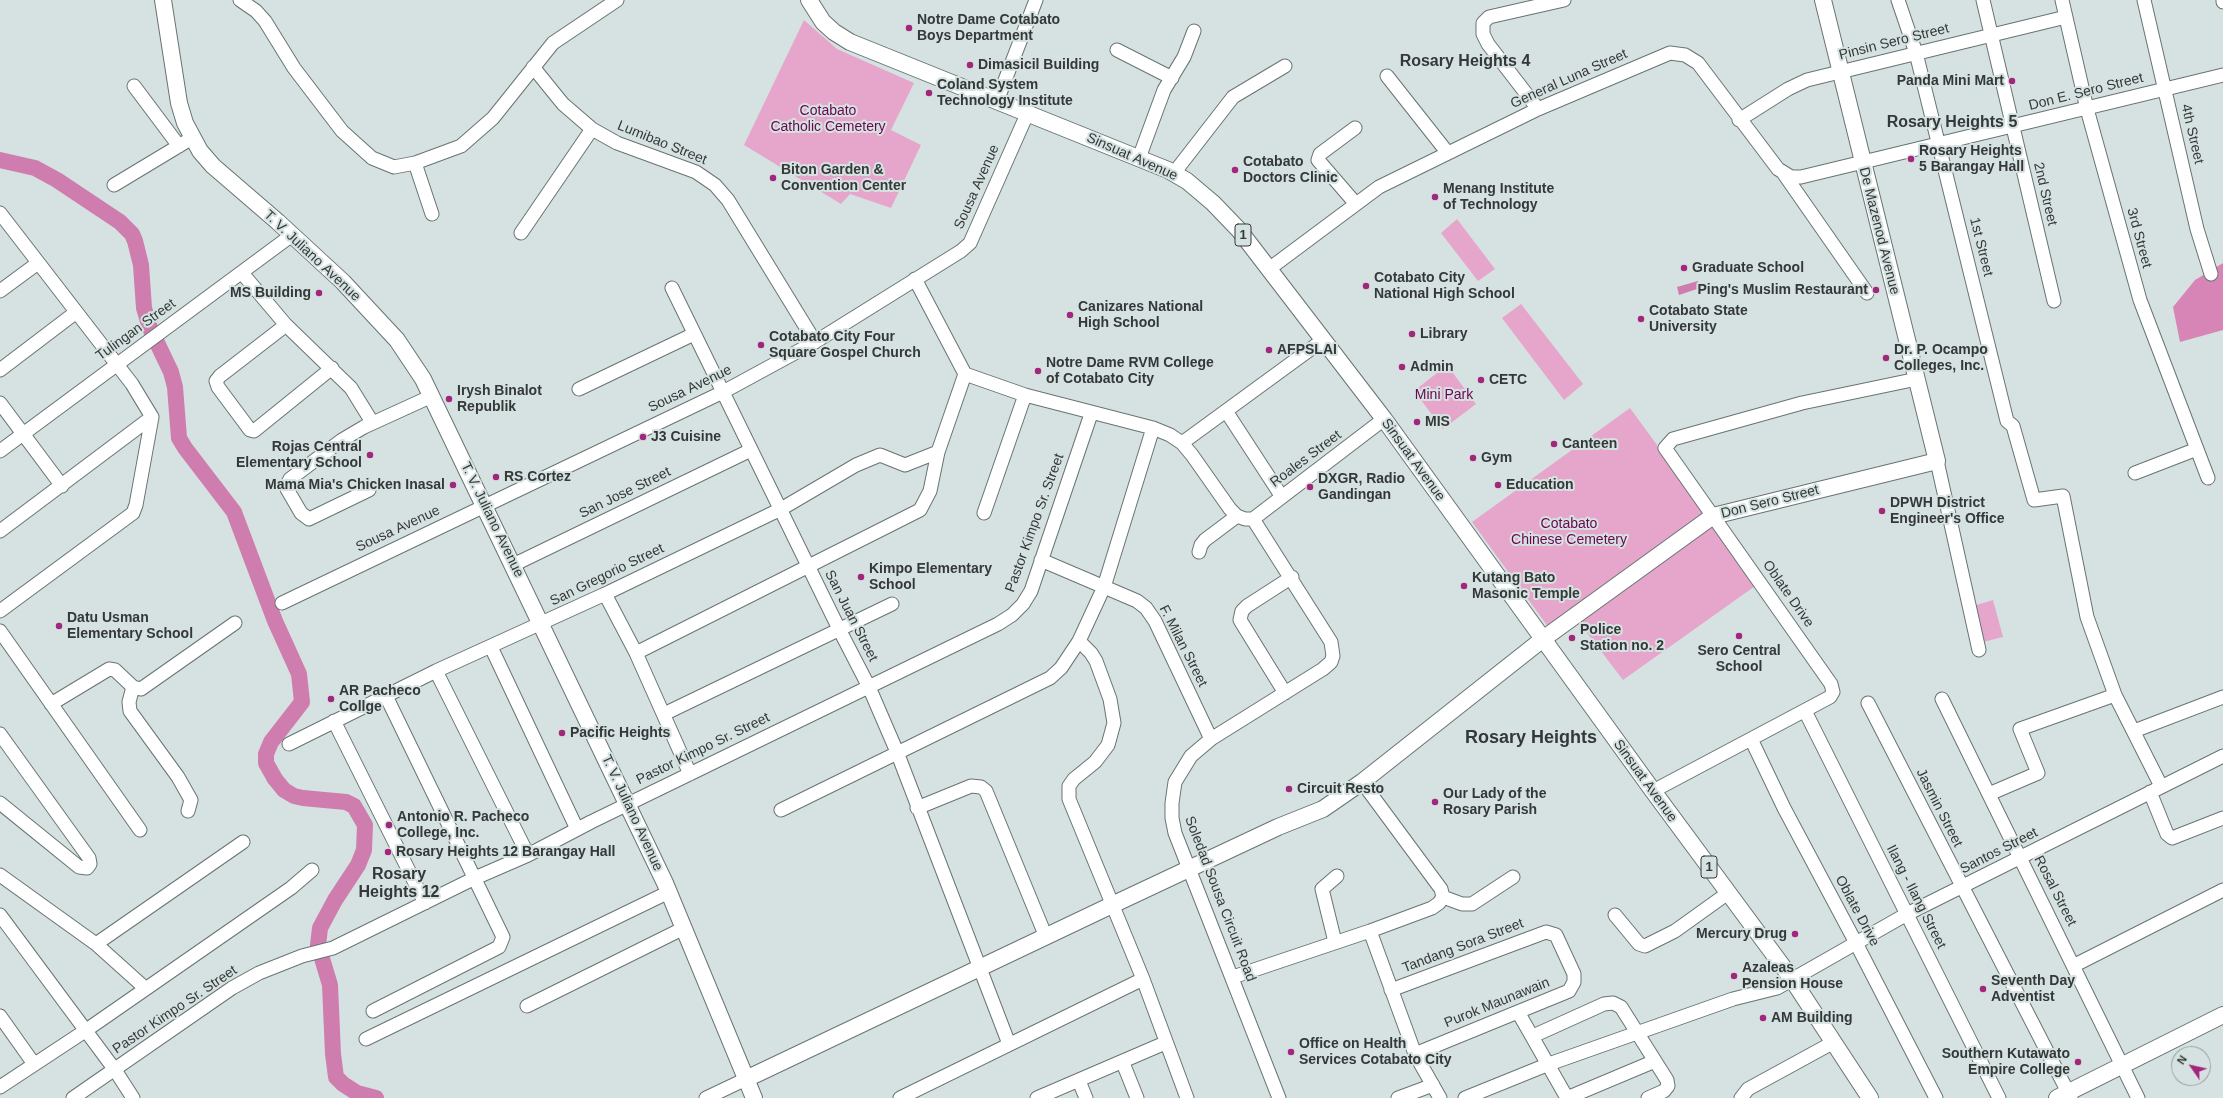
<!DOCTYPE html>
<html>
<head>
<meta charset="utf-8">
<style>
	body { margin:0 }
	#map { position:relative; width:2223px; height:1098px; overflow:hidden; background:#d6e2e1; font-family:Helvetica,sans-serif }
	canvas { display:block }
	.north { position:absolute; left:2171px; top:1046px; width:40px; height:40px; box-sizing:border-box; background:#d6e2e1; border:1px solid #959e9d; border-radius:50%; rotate:304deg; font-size:11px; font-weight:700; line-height:16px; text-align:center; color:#343838 }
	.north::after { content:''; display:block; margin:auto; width:14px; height:18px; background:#a2267b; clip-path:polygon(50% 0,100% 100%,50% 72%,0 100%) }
</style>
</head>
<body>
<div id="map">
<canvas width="2223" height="1098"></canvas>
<div class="north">N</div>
</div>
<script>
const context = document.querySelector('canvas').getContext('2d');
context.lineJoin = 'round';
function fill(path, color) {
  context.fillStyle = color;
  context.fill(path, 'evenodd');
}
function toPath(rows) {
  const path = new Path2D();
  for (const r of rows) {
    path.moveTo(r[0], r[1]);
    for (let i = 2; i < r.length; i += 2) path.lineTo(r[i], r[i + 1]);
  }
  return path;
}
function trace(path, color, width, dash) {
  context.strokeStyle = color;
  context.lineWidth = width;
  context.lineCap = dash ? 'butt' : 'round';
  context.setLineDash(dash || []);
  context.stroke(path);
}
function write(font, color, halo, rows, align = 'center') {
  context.font = font + ' Helvetica,sans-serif';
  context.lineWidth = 4;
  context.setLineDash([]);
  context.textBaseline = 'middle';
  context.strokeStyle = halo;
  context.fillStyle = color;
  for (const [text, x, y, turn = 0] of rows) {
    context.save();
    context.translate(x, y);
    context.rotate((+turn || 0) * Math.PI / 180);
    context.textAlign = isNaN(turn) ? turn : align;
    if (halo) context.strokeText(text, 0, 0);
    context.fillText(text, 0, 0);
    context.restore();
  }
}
const green = toPath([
	[804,20,837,49,914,83,891,130,921,145,891,208,850,194,841,204,744,145],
	[1457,219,1495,269,1478,281,1441,233],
	[1521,304,1583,384,1564,400,1502,318],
	[1447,365,1476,404,1443,429,1414,391],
	[1630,408,1706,512,1549,628,1472,522],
	[1714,523,1758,584,1623,680,1578,621],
	[1993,600,2003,637,1983,642,1973,606]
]);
const forest = toPath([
	[2223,263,2223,330,2180,342,2173,307,2195,280]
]);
const water = toPath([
	[1698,281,1700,288,1679,295,1677,287]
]);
const river = toPath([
	[0,160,35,168,57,180,120,222,132,234,135,241,141,265,144,308,150,328,171,372,175,387,179,438,185,448,234,512,275,621,299,674,302,702,271,742,266,754,266,763,275,779,284,790,294,796,303,798,346,802,354,806,365,825,364,850,358,865,335,900,320,928,318,945,330,985,333,1054,336,1077,343,1084,357,1093,376,1098]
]);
const minor = toPath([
	[240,0,256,11,265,21,294,68,342,131,372,158,394,167,415,163,461,146,493,118,553,43,617,0],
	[1898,0,1916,53,2007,421,2013,426,2034,500,2063,496,2087,617,2115,695,2161,786],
	[1983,0,2054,301],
	[2062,0,2087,109,2140,300,2208,478],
	[2144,0,2197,229,2211,274],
	[2223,0,2223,2],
	[1117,50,1172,78],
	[533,67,563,104,592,129,617,143,696,172,715,185,728,200,815,342],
	[1387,76,1447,152],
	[134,86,179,146],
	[997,101,1036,0],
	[1538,109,1488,44,1483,34,1483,23,1489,17,1564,0],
	[1739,120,1788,89,1807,80,2066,17],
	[1355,128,1320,154,1318,160,1356,204],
	[1139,158,1164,90,1184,57,1194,31],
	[415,163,432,214],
	[1174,173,1233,97,1285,66],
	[1784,174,1867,293],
	[114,185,192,138],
	[0,213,132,384,152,417,136,505,133,513,0,611],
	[521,233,592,129],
	[1269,269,1379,187,1538,109,1670,53,1685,55,1698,63,1778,169,1791,177,1801,177,2223,75],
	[242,273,286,325,351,388,372,422],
	[672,288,839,629,869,687,897,752,1009,1044],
	[0,291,38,263],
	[286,325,220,376,216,381,218,387,250,430,254,431,332,368],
	[0,370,75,313],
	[965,374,1025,395,1153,428,1170,435,1182,443,1192,455,1230,509,1237,516,1245,519,1253,519,1384,419],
	[579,389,694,334],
	[0,403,62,486],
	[1226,411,1282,497],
	[1182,443,1323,340],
	[0,451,292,235],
	[1937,461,1979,650],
	[2135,473,2197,449],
	[369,490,309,519,301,513,287,489,287,485,290,479,342,440,364,427,432,396],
	[984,513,1025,395],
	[1253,519,1331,642,1333,656,1331,662,1323,669,1211,739,1191,756,1175,782,1172,803,1172,818,1175,833,1279,1098],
	[0,531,152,417],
	[1199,552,1201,545,1205,540,1237,516],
	[1041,560,1137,601,1146,608,1155,621,1211,739],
	[513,565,751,450],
	[605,594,636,653,690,774],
	[282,603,723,392,815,342,961,251,970,243,1028,112],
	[0,631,140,830],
	[1079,641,1091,653,1096,661,1110,699,1114,723,1108,745,1095,762,1074,779,1069,786,1069,799,1143,979,1187,1098],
	[491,647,577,829],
	[636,653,920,510,930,491,938,452,965,374,915,279],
	[436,671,528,855],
	[133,687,129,702,130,711,178,777,191,800,188,811],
	[1285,693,1240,620,1242,611,1247,606,1292,577],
	[1942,699,2138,1098],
	[1868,703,2071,1098],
	[51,704,109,669,115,670,133,687,141,689,235,623],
	[1805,711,1999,1098],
	[664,714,892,604],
	[334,721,425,903],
	[2134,731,2223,697],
	[0,734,89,858,90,864,87,868,79,867,0,803],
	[1751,739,1784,808,1856,943,1936,1098],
	[289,744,436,671,605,594,781,509,856,465,880,455,905,465,938,452],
	[1653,791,1830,697,1833,692,1831,684,1665,448,1673,439,1802,403,1917,379],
	[2150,792,2167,834,2172,838,2223,818],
	[1989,794,2038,773,2020,729,2115,695],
	[917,808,971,786,981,787,986,791,1046,937],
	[781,810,1050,678,1061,668,1079,641,1104,587,1153,428],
	[0,875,96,944,145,988],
	[1443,897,1462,904,1472,904,1513,877],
	[0,915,115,1070,133,1098],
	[1615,915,1639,944,1645,946,1675,931,1728,893],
	[1370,931,1415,1054,1440,1098],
	[1335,942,1322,889,1337,876],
	[96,944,243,842],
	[2075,965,2223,890],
	[1233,977,1370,931,1432,908,1439,903,1443,897,1441,889,1362,782],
	[1391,990,1546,932,1556,935,1574,974,1574,982,1569,991,1415,1054],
	[527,1006,684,928],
	[373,1011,499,947,503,937,386,696],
	[1518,1012,1567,1098],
	[0,1016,34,1064],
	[1533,1036,1604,1004,1613,1003,1621,1007,1667,1080,1668,1086,1664,1091,1648,1098],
	[366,1039,669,892],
	[1123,1063,1137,1098],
	[1079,1081,1086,1098],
	[0,1087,85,1031,291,888,312,870],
	[73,1098,232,988,259,973,302,956,333,948,475,878,528,855,591,822,998,624,1012,615,1023,604,1031,591,1091,414],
	[706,1098,746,1079],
	[900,1098,1143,979],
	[1037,1098,1165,1043],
	[1398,1098,1433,1085],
	[1465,1098,1549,1064,1733,999,1777,988,1907,914,2223,756],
	[1567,1098,1655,1061],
	[1741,1098,1748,1089,1834,1042]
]);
const major = toPath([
	[163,0,179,103,185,123,200,151,213,166,278,222,343,282,397,340,423,379,665,883,754,1098],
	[809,0,823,22,834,32,850,42,1168,170,1187,181,1213,203,1239,230,1384,419,1653,791,1792,979,1870,1098],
	[746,1079,1112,905,1278,827,1323,809,1362,782,1543,639,1713,516,1937,461,1823,0],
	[2057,1098,2223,1015]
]);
const markers = [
	[909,28,4,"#a2267b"],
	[970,65,4,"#a2267b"],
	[2012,81,4,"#a2267b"],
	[929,93,4,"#a2267b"],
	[1911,159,4,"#a2267b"],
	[1235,170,4,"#a2267b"],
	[773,178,4,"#a2267b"],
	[1435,197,4,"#a2267b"],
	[1684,268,4,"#a2267b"],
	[1366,286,4,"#a2267b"],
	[1876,290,4,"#a2267b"],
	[319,293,4,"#a2267b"],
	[1070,315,4,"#a2267b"],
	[1641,319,4,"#a2267b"],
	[1412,334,4,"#a2267b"],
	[761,345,4,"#a2267b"],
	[1269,350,4,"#a2267b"],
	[1886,358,4,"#a2267b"],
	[1402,367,4,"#a2267b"],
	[1038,371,4,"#a2267b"],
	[1481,380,4,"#a2267b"],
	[449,399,4,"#a2267b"],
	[1417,422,4,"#a2267b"],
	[643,437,4,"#a2267b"],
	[1554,444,4,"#a2267b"],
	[370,455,4,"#a2267b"],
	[1473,458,4,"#a2267b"],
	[496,477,4,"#a2267b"],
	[453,485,4,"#a2267b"],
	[1498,485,4,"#a2267b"],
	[1310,487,4,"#a2267b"],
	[1882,511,4,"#a2267b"],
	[861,577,4,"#a2267b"],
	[1464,586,4,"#a2267b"],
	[59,626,4,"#a2267b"],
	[1739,636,4,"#a2267b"],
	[1572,638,4,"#a2267b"],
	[331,699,4,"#a2267b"],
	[562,733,4,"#a2267b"],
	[1289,789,4,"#a2267b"],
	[1435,802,4,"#a2267b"],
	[389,825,4,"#a2267b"],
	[388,852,4,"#a2267b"],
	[1795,934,4,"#a2267b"],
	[1734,976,4,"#a2267b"],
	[1983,989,4,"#a2267b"],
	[1763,1018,4,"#a2267b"],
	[1291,1052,4,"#a2267b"],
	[2078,1062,4,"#a2267b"]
];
const shields = [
	[1243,235,16],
	[1709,867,16]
];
const shieldNames = [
	["1",1243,235],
	["1",1709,867]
];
const poiNames = [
	["Notre Dame Cotabato",917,20],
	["Boys Department",917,36],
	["Dimasicil Building",978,65],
	["Panda Mini Mart",2004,81,"right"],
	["Coland System",937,85],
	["Technology Institute",937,101],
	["Rosary Heights",1919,151],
	["5 Barangay Hall",1919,167],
	["Cotabato",1243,162],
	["Doctors Clinic",1243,178],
	["Biton Garden &",781,170],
	["Convention Center",781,186],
	["Menang Institute",1443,189],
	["of Technology",1443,205],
	["Graduate School",1692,268],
	["Cotabato City",1374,278],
	["National High School",1374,294],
	["Ping's Muslim Restaurant",1868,290,"right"],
	["MS Building",311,293,"right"],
	["Canizares National",1078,307],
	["High School",1078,323],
	["Cotabato State",1649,311],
	["University",1649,327],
	["Library",1420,334],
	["Cotabato City Four",769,337],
	["Square Gospel Church",769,353],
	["AFPSLAI",1277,350],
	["Dr. P. Ocampo",1894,350],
	["Colleges, Inc.",1894,366],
	["Notre Dame RVM College",1046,363],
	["of Cotabato City",1046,379],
	["Admin",1410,367],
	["CETC",1489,380],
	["Irysh Binalot",457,391],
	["Republik",457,407],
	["MIS",1425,422],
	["J3 Cuisine",651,437],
	["Canteen",1562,444],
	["Rojas Central",362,447,"right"],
	["Elementary School",362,463,"right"],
	["Gym",1481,458],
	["RS Cortez",504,477],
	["DXGR, Radio",1318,479],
	["Gandingan",1318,495],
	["Mama Mia's Chicken Inasal",445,485,"right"],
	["Education",1506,485],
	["DPWH District",1890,503],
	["Engineer's Office",1890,519],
	["Kimpo Elementary",869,569],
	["School",869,585],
	["Kutang Bato",1472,578],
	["Masonic Temple",1472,594],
	["Datu Usman",67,618],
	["Elementary School",67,634],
	["Police",1580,630],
	["Station no. 2",1580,646],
	["Sero Central",1739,651,"center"],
	["School",1739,667,"center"],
	["AR Pacheco",339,691],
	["Collge",339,707],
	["Pacific Heights",570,733],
	["Circuit Resto",1297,789],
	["Our Lady of the",1443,794],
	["Rosary Parish",1443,810],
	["Antonio R. Pacheco",397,817],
	["College, Inc.",397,833],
	["Rosary Heights 12 Barangay Hall",396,852],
	["Mercury Drug",1787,934,"right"],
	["Azaleas",1742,968],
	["Pension House",1742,984],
	["Seventh Day",1991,981],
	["Adventist",1991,997],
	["AM Building",1771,1018],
	["Office on Health",1299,1044],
	["Services Cotabato City",1299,1060],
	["Southern Kutawato",2070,1054,"right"],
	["Empire College",2070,1070,"right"]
];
const streetNames = [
	["Pinsin Sero Street",1894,42,-14],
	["General Luna Street",1569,79,-24],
	["Don E. Sero Street",2086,92,-14],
	["4th Street",2192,134,77],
	["Lumibao Street",662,143,22],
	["Sinsuat Avenue",1132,157,24],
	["Sousa Avenue",977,187,-66],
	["2nd Street",2045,194,77],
	["De Mazenod Avenue",1879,231,76],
	["3rd Street",2139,238,75],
	["1st Street",1981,247,76],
	["T. V. Juliano Avenue",312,256,43],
	["Tulingan Street",136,330,-36],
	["Sousa Avenue",690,389,-26],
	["Roales Street",1306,459,-37],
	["Sinsuat Avenue",1413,460,54],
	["San Jose Street",625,493,-26],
	["Don Sero Street",1770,502,-14],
	["T. V. Juliano Avenue",492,520,64],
	["Pastor Kimpo Sr. Street",1035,523,-70],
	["Sousa Avenue",398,529,-25],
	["San Gregorio Street",607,575,-26],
	["Oblate Drive",1788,594,55],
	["San Juan Street",851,616,63],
	["F. Milan Street",1183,646,63],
	["Pastor Kimpo Sr. Street",703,749,-26],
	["Sinsuat Avenue",1645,781,54],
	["Jasmin Street",1939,808,63],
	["T. V. Juliano Avenue",632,813,65],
	["Santos Street",1999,851,-27],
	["Rosal Street",2055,891,63],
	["Ilang - Ilang Street",1916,897,63],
	["Soledad Sousa Circuit Road",1220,899,69],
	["Oblate Drive",1857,911,62],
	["Tandang Sora Street",1463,946,-21],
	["Purok Maunawain",1497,1003,-22],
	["Pastor Kimpo Sr. Street",175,1010,-34]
];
const parkNames = [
	["Cotabato",828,111],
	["Catholic Cemetery",828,127],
	["Mini Park",1444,395],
	["Cotabato",1569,524],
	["Chinese Cemetery",1569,540]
];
const quarterNames = [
	["Rosary Heights 4",1465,62],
	["Rosary Heights 5",1952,123],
	["Rosary",399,875],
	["Heights 12",399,893]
];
const districtNames = [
	["Rosary Heights",1531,738]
];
fill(green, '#e6a6cb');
fill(forest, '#d685b6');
fill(water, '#ce7dae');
trace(river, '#ce7dae', 16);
trace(minor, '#687472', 15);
trace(major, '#687472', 18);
trace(minor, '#fff', 13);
trace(major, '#fff', 16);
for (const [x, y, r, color] of markers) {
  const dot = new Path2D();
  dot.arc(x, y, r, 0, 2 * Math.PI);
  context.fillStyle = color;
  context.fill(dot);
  trace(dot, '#d6e2e1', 1.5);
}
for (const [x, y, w] of shields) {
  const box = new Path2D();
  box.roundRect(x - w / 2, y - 11, w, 22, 3);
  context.fillStyle = '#d6e2e1';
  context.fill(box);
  trace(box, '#343838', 1);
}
write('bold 13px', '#343838', null, shieldNames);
write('bold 14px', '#343838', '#d6e2e1', poiNames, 'left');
write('14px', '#343838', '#d6e2e1', streetNames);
write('14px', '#6a054f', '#d6e2e1', parkNames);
write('bold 16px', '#343838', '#d6e2e1', quarterNames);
write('bold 18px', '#343838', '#d6e2e1', districtNames);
</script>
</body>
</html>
